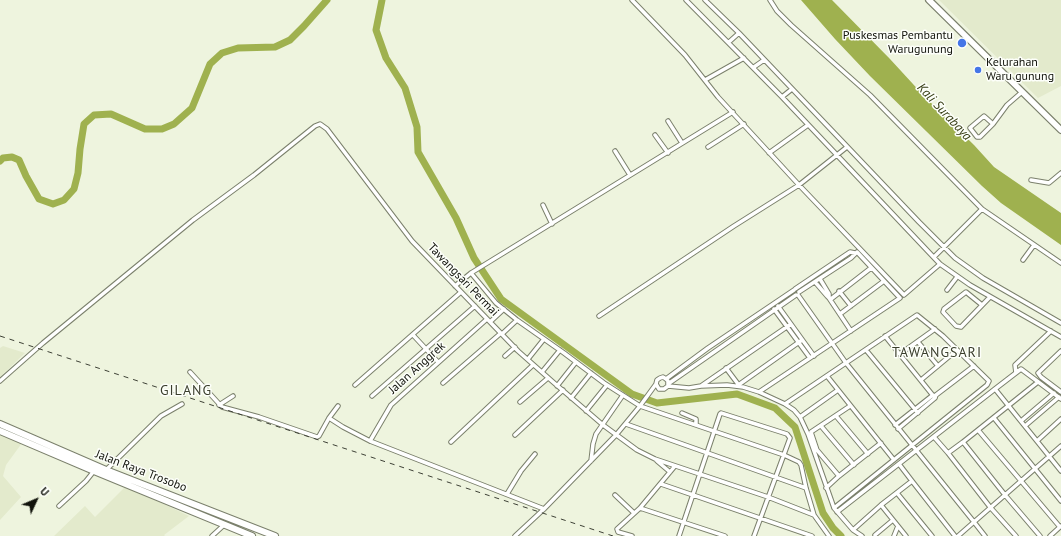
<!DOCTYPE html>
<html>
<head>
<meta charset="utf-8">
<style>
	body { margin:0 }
	#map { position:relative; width:1061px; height:536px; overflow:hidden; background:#eef4de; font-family:"PT Sans",sans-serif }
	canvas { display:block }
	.north { position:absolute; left:16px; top:480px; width:40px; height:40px; -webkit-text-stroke:3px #fdfffa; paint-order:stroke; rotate:46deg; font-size:11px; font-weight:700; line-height:16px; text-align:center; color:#11130b }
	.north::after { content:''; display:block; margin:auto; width:14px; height:18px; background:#11130b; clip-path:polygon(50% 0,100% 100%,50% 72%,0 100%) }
</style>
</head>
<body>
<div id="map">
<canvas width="1061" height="536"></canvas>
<div class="north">U</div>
</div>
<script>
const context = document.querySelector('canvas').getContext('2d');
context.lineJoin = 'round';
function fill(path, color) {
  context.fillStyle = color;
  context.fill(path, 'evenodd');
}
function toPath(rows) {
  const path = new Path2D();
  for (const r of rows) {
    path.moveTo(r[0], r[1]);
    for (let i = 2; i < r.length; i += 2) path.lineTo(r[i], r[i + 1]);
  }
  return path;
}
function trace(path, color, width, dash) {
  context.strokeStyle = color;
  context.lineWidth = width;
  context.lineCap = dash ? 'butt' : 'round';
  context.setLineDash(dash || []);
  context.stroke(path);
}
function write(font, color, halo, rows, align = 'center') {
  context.font = font + ' "PT Sans",sans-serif';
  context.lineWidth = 3;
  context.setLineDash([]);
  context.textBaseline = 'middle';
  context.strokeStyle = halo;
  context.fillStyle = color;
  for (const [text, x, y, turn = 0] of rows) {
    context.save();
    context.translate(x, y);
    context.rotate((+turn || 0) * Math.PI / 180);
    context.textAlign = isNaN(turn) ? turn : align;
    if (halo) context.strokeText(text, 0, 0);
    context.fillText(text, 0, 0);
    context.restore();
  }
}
const built = toPath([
	[939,0,1061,0,1061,86,1038,98],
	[3,346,25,353,0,377,0,348],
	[0,434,22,443,6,465,3,476,21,497,0,520],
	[126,486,189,516,164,535,165,536,54,536,85,506,95,517]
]);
const water = toPath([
	[801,0,832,0,890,59,924,96,974,145,994,167,1061,213,1061,245,1001,203,982,186,870,76,835,39]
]);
const river = toPath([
	[382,0,376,30,386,58,405,88,417,127,418,152,456,218,474,258,501,299,632,394,657,403,737,394,775,408,795,427,823,513,833,528,841,536],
	[0,161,3,158,12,157,19,160,26,176,39,199,53,204,64,200,74,189,78,173,80,149,84,124,94,115,111,114,145,129,162,129,174,124,192,108,210,64,222,53,238,48,275,47,290,40,304,26,327,0]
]);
const street = toPath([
	[632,0,685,55,718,97,799,185,904,295,940,264],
	[686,0,782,97,940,264,970,285,1061,337],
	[705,0,739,33,919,222,955,258,983,278,1061,323],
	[770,0,777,11,791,25,870,95,982,209,1061,263],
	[729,42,739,33],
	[754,67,764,60],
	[705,80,744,58],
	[782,97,792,89],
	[668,121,682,143],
	[993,124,984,116,971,127,970,128,977,137,980,137,993,124,1007,105,1022,92],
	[655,135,668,153],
	[708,147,744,124],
	[615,151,630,175],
	[769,153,808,125],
	[1031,180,1049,183,1061,173],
	[543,205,552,224],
	[934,257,982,209],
	[1023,260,1034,245],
	[471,273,733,112],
	[820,279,829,294,829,298,851,331],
	[815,282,827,296,829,298],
	[455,286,471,273,496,303,517,320,564,353,604,383,640,406,784,455,799,462,801,465,806,488,814,515],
	[795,289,850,252,855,253],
	[947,290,957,277],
	[839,291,851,306],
	[799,292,851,258,857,252],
	[798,295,846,363,974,522,1061,446],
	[831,299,871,268],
	[982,305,966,292,944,309,943,312,956,326,961,327,990,297],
	[778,306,814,356],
	[774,309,810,358],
	[840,314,884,281],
	[599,316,734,226,799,185,847,147],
	[490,322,504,309],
	[502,334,517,320],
	[413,335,438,362],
	[885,336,935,398],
	[918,342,938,366],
	[866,350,918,413],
	[1061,351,1038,373,1041,377,1061,392],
	[900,354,935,329],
	[505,356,515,347],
	[528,359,544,339],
	[726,368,738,384],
	[190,372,222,407,259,417,317,437,319,436,329,418,338,406],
	[542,372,560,350],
	[1016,373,1015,365,1051,331],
	[827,376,894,460],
	[666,379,668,381,668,386,664,389,659,389,656,384,657,380,660,378,663,377,666,379,708,348,794,290],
	[921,380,957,350],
	[0,381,43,343,193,220,254,175,315,126,320,124,327,129,412,241,518,351,553,382,603,425,637,450,655,459,768,497,814,515,829,536],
	[443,383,501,333],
	[668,384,796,295],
	[355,385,461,292],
	[557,386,576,362],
	[668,386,689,388,701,386,791,324],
	[701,386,727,385,743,387,759,392,785,404,794,410,800,417,808,434,834,508,853,530,862,536],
	[737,386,802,340],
	[995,389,1021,369,1061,399],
	[759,392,900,298,857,252],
	[372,396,475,306],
	[571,398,591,373],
	[520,402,548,378],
	[785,404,917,315,943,336,989,381,987,385,834,508],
	[219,405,233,396],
	[586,411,607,385],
	[682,413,696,419,696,425],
	[836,416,868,454],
	[800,417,838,390],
	[329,418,343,427,370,441,544,509],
	[994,418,1061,501],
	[1021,421,1054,393],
	[626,424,806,488],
	[895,425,933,395],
	[821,426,854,465],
	[1025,426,1059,397],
	[898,429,935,398,936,395,974,366],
	[978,430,1060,527],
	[515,435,563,390],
	[934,437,948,453,990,507,1016,536],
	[370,441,391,405,487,319],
	[1037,441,1061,419],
	[451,442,533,365],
	[963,442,1038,382],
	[948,453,963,442,1005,495,1040,536],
	[591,461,593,444,596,434,623,395],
	[657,461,670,472],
	[899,464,912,481],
	[106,470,161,416,182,404],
	[839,476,817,450,811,432,850,406],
	[661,484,812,536],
	[826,488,839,476,881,443],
	[897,493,932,536],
	[507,494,521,471,535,454],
	[615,495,634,513],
	[881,505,906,536],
	[59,506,86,481,94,471],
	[640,508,725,536],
	[837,512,995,389,1061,471],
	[853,530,881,505,912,481,955,536],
	[875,535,893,520],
	[212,536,224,525],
	[515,536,544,509,616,435,640,406,656,384],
	[632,536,618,532,617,529,640,508,675,466],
	[679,536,720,414,721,413,787,434,790,438,754,536],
	[894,536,898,526],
	[958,536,974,522,985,536],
	[1050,536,1061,526]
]);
const primary = toPath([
	[929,0,1061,130]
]);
const highway = toPath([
	[0,424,106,470,275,536],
	[0,431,94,471,252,536]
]);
const rail = toPath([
	[0,336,613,536]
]);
const markers = [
	[962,43,5,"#4576e7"],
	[978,70,4,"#4576e7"]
];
const poiNames = [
	["Puskesmas Pembantu",953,36],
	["Warugunung",953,50],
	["Kelurahan",986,63,"left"],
	["Waru gunung",986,77,"left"]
];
const streetNames = [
	["Tawangsari Permai",463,280,46],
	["Jalan Anggrek",417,368,-42],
	["Jalan Raya Trosobo",141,471,21]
];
const waterNames = [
	["Kali Surabaya",944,112,47]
];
const quarterNames = [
	["TAWANGSARI",937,353],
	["GILANG",186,391]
];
fill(built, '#e3eacc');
fill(water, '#9fb14f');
trace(river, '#9fb14f', 7);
trace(street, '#7b806c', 5.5);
trace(primary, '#7b806c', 8);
trace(highway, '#7b806c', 8);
trace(street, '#fff', 3.5);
trace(primary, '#fff', 5.5);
trace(highway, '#fff', 6);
trace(rail, '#3d4035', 1, [5, 5]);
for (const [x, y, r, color] of markers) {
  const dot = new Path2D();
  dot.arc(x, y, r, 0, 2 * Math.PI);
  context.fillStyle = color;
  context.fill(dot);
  trace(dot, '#fdfffa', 1.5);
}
write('12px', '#11130b', '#fdfffa', poiNames, 'right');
write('12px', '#11130b', '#fdfffa', streetNames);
write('italic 13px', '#363d14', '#fdfffa', waterNames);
context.letterSpacing = '1px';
write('14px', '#3a3e2c', '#fdfffa', quarterNames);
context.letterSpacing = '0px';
</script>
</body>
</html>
